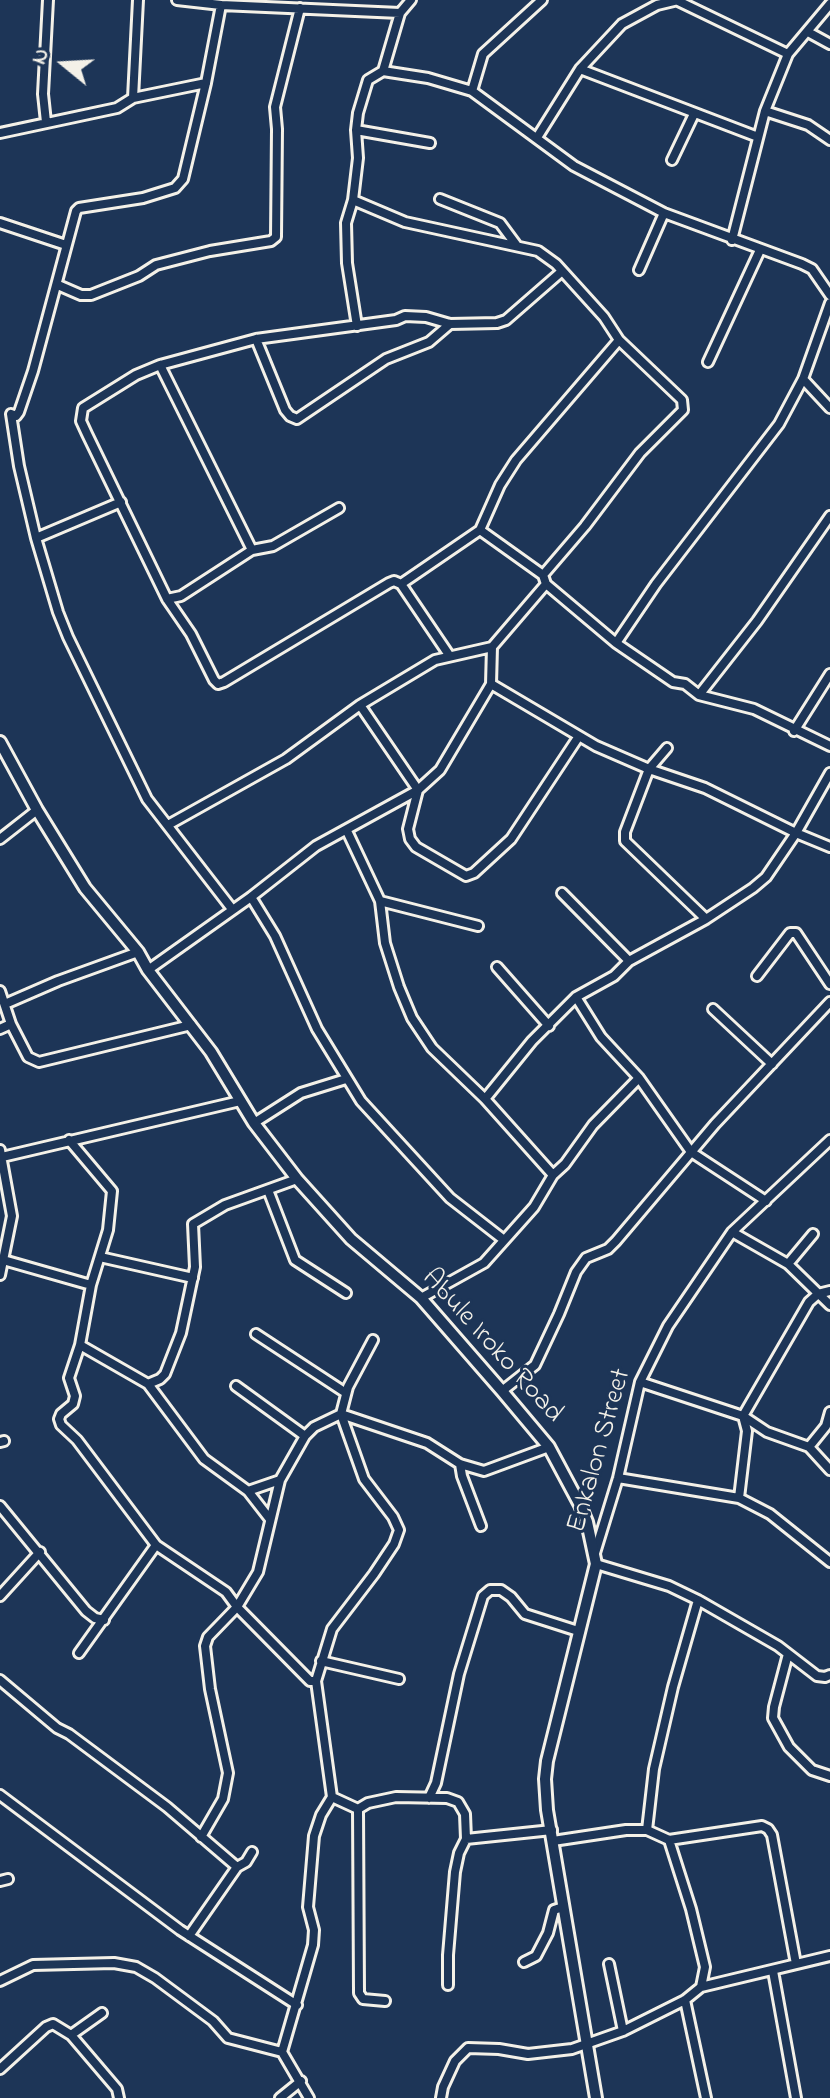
<!DOCTYPE html>
<html>
<head>
<meta charset="utf-8">
<style>
	body { margin:0 }
	#map { position:relative; width:830px; height:2098px; overflow:hidden; background:#1d3557; font-family:"Indie Flower",sans-serif }
	canvas { display:block }
	.north { position:absolute; left:24px; top:24px; width:80px; height:80px; -webkit-text-stroke:6px #1d3557; paint-order:stroke; rotate:288deg; font-size:22px; font-weight:700; line-height:32px; text-align:center; color:#f4f1e8 }
	.north::after { content:''; display:block; margin:auto; width:28px; height:36px; background:#f4f1e8; clip-path:polygon(50% 0,100% 100%,50% 72%,0 100%) }
</style>
</head>
<body>
<div id="map">
<canvas width="830" height="2098"></canvas>
<div class="north">N</div>
</div>
<script>
const context = document.querySelector('canvas').getContext('2d');
context.lineJoin = 'round';
function toPath(rows) {
  const path = new Path2D();
  for (const r of rows) {
    path.moveTo(r[0], r[1]);
    for (let i = 2; i < r.length; i += 2) path.lineTo(r[i], r[i + 1]);
  }
  return path;
}
function trace(path, color, width, dash) {
  context.strokeStyle = color;
  context.lineWidth = width;
  context.lineCap = dash ? 'butt' : 'round';
  context.setLineDash(dash || []);
  context.stroke(path);
}
function write(font, color, halo, rows, align = 'center') {
  context.font = font + ' "Indie Flower",sans-serif';
  context.lineWidth = 6;
  context.setLineDash([]);
  context.textBaseline = 'middle';
  context.strokeStyle = halo;
  context.fillStyle = color;
  for (const [text, x, y, turn = 0] of rows) {
    context.save();
    context.translate(x, y);
    context.rotate((+turn || 0) * Math.PI / 180);
    context.textAlign = isNaN(turn) ? turn : align;
    if (halo) context.strokeText(text, 0, 0);
    context.fillText(text, 0, 0);
    context.restore();
  }
}
const minor = toPath([
	[177,0,221,5,400,13],
	[678,1,788,54],
	[221,5,206,83,183,179,175,188,143,198,79,208,76,211,33,371,19,412,16,416,11,414,19,466,36,538,58,612,68,637,147,799,232,909],
	[808,32,830,44],
	[580,69,758,137],
	[383,71,428,78,472,91,574,166,664,213,802,264,812,269,830,295],
	[472,91,483,54,542,0],
	[133,98,138,0],
	[765,111,808,125,830,140],
	[46,122,43,94,48,0],
	[356,130,430,143],
	[0,133,117,108,133,98,206,83],
	[538,136,580,69,622,24,657,5,678,0],
	[672,160,694,114],
	[440,199,500,223,517,246],
	[0,223,66,245],
	[732,240,765,111,788,54,830,4],
	[639,270,664,213],
	[561,272,506,320,497,323,450,324,426,317,405,316,396,320,256,339,160,365,136,375,83,408,81,421,87,434,167,599,191,634,214,680,218,684,224,682,389,583,394,581,401,584,480,530,500,485,516,460,619,340],
	[58,285,81,295,91,295,139,276,156,265,210,251,271,241,276,237,277,129,275,107,300,8],
	[357,326,347,263,346,223,353,200,358,158,356,130,358,113,368,80,383,71,400,13,411,0],
	[256,339,285,410,290,416,297,419,386,359,429,342,450,324],
	[708,362,760,250],
	[160,365,252,550],
	[803,379,830,408],
	[480,530,543,575],
	[36,538,121,502],
	[401,584,449,655],
	[546,584,616,643,673,682,685,684,699,695,754,709,830,746],
	[167,599,181,596,252,550,273,546,339,508],
	[616,643,656,584,779,424,803,379,830,303],
	[491,684,596,746,649,769,705,788,796,833,830,847],
	[699,695,757,621,830,516],
	[360,705,418,790,408,829,410,839,416,847,466,876,474,873,511,839,579,736],
	[794,731,830,674],
	[667,748,649,769,625,832,625,841,706,919],
	[168,825,286,759,360,705,435,660,492,647],
	[347,831,380,901,385,943,399,987,412,1018,432,1048,485,1099,553,1175],
	[0,839,37,810],
	[562,893,629,961],
	[251,897,275,936,317,1029,361,1101,450,1198,504,1240],
	[380,901,478,926],
	[497,967,549,1026],
	[148,970,251,897,316,846,418,790,440,770,491,684,492,647,546,584,543,575,585,526,640,453,683,410,682,400,619,340,604,317,556,264,538,251,405,222,353,200],
	[757,976,790,933,796,933,830,984],
	[0,991,11,1024,28,1057,39,1062,191,1025],
	[576,997,601,1037,639,1078,691,1152,766,1201],
	[5,1004,58,981,138,952],
	[713,1009,772,1064],
	[0,1029,11,1024],
	[485,1099,532,1041,576,997,614,976,629,961,706,919,753,888,766,877,796,833,830,773],
	[254,1123,301,1093,346,1079],
	[69,1140,112,1191,108,1230,91,1285,80,1345,69,1378,75,1396,73,1404,61,1414,59,1419,61,1425,77,1440,156,1545,226,1592,237,1607,310,1681,316,1681],
	[0,1150,12,1216,0,1275],
	[2,1157,240,1101],
	[268,1190,295,1260,346,1293],
	[732,1232,788,1264,830,1305],
	[100,1257,193,1278],
	[0,1259,91,1285],
	[788,1264,813,1234],
	[421,1298,484,1263,534,1207,553,1175,565,1164,593,1125,639,1078],
	[256,1334,346,1393],
	[80,1345,148,1384,204,1459,248,1491,269,1518],
	[640,1382,743,1416,767,1432,809,1447,830,1470],
	[148,1384,160,1379,165,1374,181,1333,195,1267,193,1224,225,1205,297,1179],
	[236,1386,305,1436],
	[502,1391,535,1365,559,1314,576,1272,586,1258,608,1249,616,1241,715,1124,830,1002],
	[0,1442,4,1441],
	[809,1447,826,1426,830,1412],
	[460,1464,462,1476,481,1526],
	[618,1478,739,1498,770,1514,830,1562],
	[248,1491,280,1480],
	[739,1498,747,1431,743,1416,809,1302,818,1294,830,1291],
	[0,1506,86,1611,95,1618,104,1620],
	[595,1553,618,1478,640,1382,668,1326,732,1232,830,1140],
	[596,1564,669,1586,698,1600,778,1646,817,1676,825,1677,830,1675],
	[0,1596,40,1552],
	[79,1653,156,1545],
	[788,1654,774,1707,773,1718,789,1747,812,1770,830,1776],
	[321,1661,399,1679],
	[0,1680,57,1728,69,1734,167,1807,237,1867],
	[0,1795,180,1930,297,2005],
	[332,1797,358,1809,368,1803,396,1797,447,1798,458,1802,465,1814,466,1839,459,1853,455,1872,448,1955,448,1985],
	[429,1798,436,1783,459,1674,483,1596,490,1590,501,1590,511,1597,525,1614,578,1631],
	[358,1809,359,1993,363,1999,385,2001],
	[647,1830,654,1769,673,1687,698,1600],
	[201,1837,223,1799,228,1773,210,1689,205,1646,208,1637,237,1607,258,1572,280,1480,305,1436,314,1427,341,1414,427,1443,460,1464,484,1471,549,1447],
	[466,1839,552,1830],
	[669,1840,691,1909,705,1967,701,1987],
	[553,1841,626,1830,647,1830,669,1840,762,1826,768,1829,772,1835,796,1964],
	[0,1881,8,1879],
	[189,1936,237,1867,246,1862,252,1852],
	[524,1962,536,1956,548,1933,554,1910,563,1907],
	[609,1964,623,2031],
	[773,1971,796,2098],
	[0,1981,33,1965,114,1963,136,1967,155,1978,213,2021,228,2038,282,2052,309,2098],
	[685,2000,706,2098],
	[71,2035,102,2013],
	[282,2052,313,1945,314,1930,308,1907,314,1836,321,1815,332,1797,316,1681,332,1629,374,1574,394,1544,399,1530,393,1517,364,1479,341,1414,348,1387,373,1340],
	[0,2069,46,2027,53,2024,71,2035,117,2089,119,2098],
	[280,2098,301,2081],
	[441,2098,443,2087,455,2061,468,2048,499,2049,528,2054,572,2049,623,2031,685,2000,701,1987,830,1956]
]);
const tertiary = toPath([
	[0,742,37,810,85,888,138,952,148,970,211,1052,254,1123,297,1179,351,1239,421,1298,502,1391,549,1447,580,1505,587,1522,596,1564,547,1761,545,1779,547,1810,596,2098]
]);
const streetNames = [
	["Abule Iroko Road",491,1347,48],
	["Enkalon Street",601,1451,-74]
];
trace(minor, '#f4f1e8', 14);
trace(tertiary, '#f4f1e8', 16);
trace(minor, '#1d3557', 8);
trace(tertiary, '#1d3557', 10);
write('28px', '#f4f1e8', '#1d3557', streetNames);
</script>
</body>
</html>
